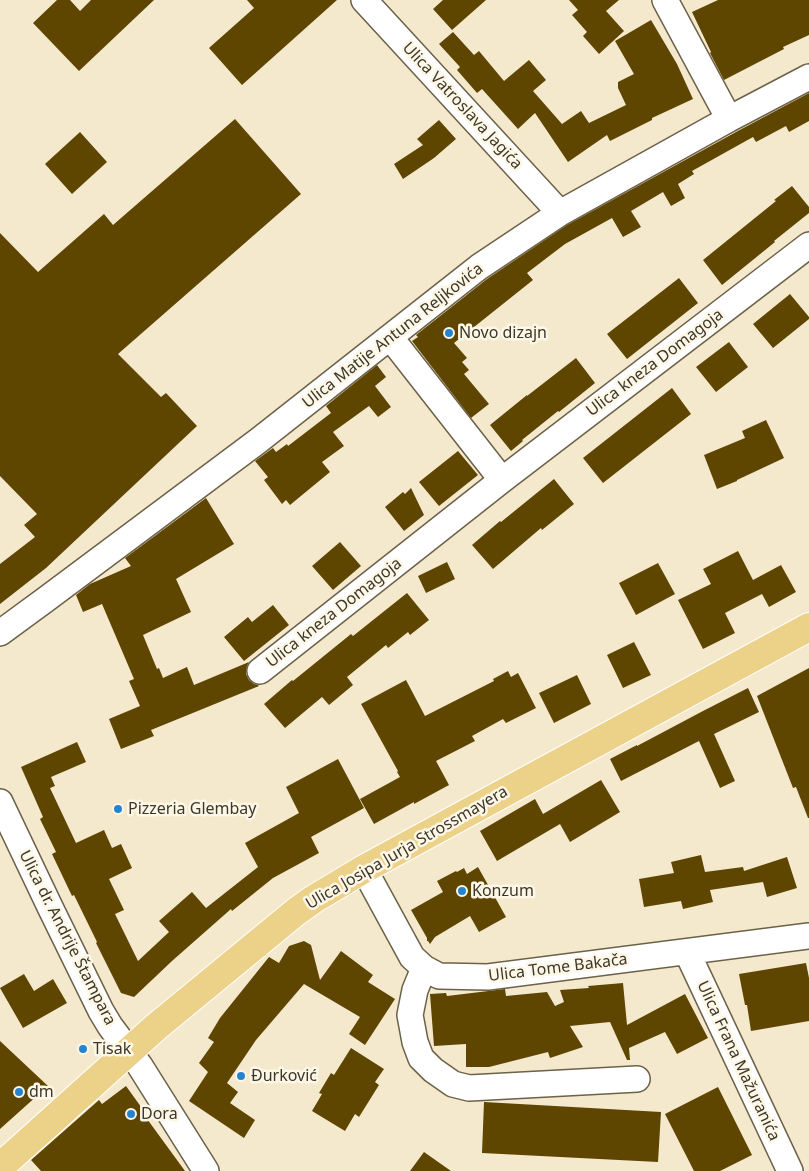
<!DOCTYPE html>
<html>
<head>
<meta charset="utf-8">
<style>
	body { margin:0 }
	canvas { display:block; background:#f5e9cd }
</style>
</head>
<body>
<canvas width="809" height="1171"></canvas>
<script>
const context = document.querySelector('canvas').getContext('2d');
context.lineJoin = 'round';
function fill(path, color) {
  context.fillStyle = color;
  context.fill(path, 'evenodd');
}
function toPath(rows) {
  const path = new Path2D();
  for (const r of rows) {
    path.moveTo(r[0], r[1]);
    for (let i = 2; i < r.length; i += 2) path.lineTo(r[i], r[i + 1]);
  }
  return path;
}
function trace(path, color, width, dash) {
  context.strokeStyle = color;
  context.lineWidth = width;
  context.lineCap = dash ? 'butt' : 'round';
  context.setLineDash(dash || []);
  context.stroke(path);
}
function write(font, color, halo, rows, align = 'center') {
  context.font = font + ' "Noto Sans",sans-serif';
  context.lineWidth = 5;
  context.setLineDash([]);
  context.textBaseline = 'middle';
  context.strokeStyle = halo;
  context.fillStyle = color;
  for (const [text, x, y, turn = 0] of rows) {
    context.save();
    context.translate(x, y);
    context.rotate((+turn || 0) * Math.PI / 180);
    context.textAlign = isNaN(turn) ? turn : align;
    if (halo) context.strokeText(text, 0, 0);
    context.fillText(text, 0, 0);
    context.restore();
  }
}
const building = toPath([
	[57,0,70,0,80,11,91,0,154,0,79,71,33,23],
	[247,0,337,0,242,85,209,48,254,8],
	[443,0,486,0,452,30,433,9],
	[569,0,619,0,606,11,624,31,599,54,583,36,587,32,572,15,578,10],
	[718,0,809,0,809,35,783,47,784,49,724,80,710,53,711,52,692,12],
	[651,20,677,64,693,99,652,118,652,120,610,141,607,135,568,162,535,113,518,129,482,89,477,93,457,70,460,67,439,44,453,32,474,55,479,51,504,81,529,60,546,80,533,91,562,124,581,111,589,123,626,105,618,88,618,82,634,74,615,41],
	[809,93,809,121,789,132,786,126,756,142,753,137,692,171,694,174,678,184,685,198,671,206,663,192,631,211,641,227,623,237,612,218,565,244,527,273,533,280,454,343,467,358,462,362,469,370,464,374,489,404,471,418,412,341,418,337,416,335,487,279,567,225,736,132],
	[235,119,301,194,118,354,161,397,166,393,197,426,46,568,0,604,0,564,35,537,24,525,37,514,0,476,0,233,38,272,104,214,113,225],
	[439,120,456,139,434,158,403,179,394,164,423,145,417,139],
	[80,132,107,162,72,194,45,164],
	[792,186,809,207,809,213,774,241,775,242,722,285,703,260,776,201,774,200],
	[679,278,698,303,627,359,607,334],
	[790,294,809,317,809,319,773,348,753,324],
	[729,342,748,367,716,392,696,367],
	[576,358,595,383,559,412,558,411,522,440,523,441,511,451,490,425,527,395,527,396],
	[377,365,386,377,375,386,391,407,378,417,369,406,333,432,344,446,322,462,330,472,290,505,286,500,282,504,264,480,268,477,255,461,273,448,276,452,287,444,288,446,331,413,326,406],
	[672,388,691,414,603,483,583,458],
	[766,420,784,458,737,480,737,481,717,489,704,455,745,438,742,431],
	[458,451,478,475,439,506,419,482],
	[554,479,574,504,542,530,541,528,493,569,472,545,500,521,501,522],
	[411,488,424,515,404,531,385,507,403,492,405,494],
	[206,498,234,544,176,579,191,612,143,635,157,669,159,668,163,678,187,667,194,685,249,662,247,666,246,674,249,680,254,684,258,685,259,686,151,730,154,736,121,749,109,719,140,706,129,681,134,679,102,604,83,612,76,595,90,584,131,566,125,558],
	[340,542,361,566,333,590,312,566],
	[738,551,753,580,781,565,796,592,769,607,762,594,725,613,735,633,703,649,678,600,711,584,703,569],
	[447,562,455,579,426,593,418,576],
	[658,563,675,594,636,615,619,583],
	[407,593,429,620,410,635,408,632,388,648,386,645,347,677,353,685,329,705,322,697,285,728,264,704,292,680,293,681,351,634,353,636],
	[273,605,289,625,244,661,224,637,248,617,252,622],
	[634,642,651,675,623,688,607,655],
	[809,668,809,818,808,818,796,787,793,788,757,696],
	[508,671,511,677,518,673,536,708,506,723,503,719,472,736,475,741,436,761,449,785,414,804,414,802,374,824,360,799,400,777,397,772,398,771,361,704,406,680,425,716,494,681,493,679],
	[577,675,591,704,554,723,539,693],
	[748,688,759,712,714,734,735,781,720,788,699,741,621,781,610,759,637,745,637,746,703,711],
	[77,742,86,762,51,777,55,786,50,788,76,843,104,830,112,848,121,844,132,868,109,879,124,910,115,914,138,961,169,932,159,921,192,892,206,908,258,867,245,843,299,813,286,787,338,759,364,808,311,837,319,853,273,878,232,911,231,909,172,961,134,997,121,993,96,943,97,942,74,895,72,896,52,854,56,852,40,819,43,817,21,767],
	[601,780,620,812,570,842,560,824,497,861,480,831,535,799,543,814],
	[701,855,705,872,743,867,744,871,787,857,797,888,767,897,763,882,710,890,713,902,683,909,681,901,644,907,639,879,674,873,671,862],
	[478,867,506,917,479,932,470,916,435,937,430,944,428,941,427,941,427,938,411,910,443,892,437,881,456,871,457,872,464,868,467,874],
	[304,941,311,945,320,980,341,951,373,975,368,982,395,999,365,1045,349,1034,360,1017,304,984,256,1040,227,1083,238,1092,230,1103,255,1120,244,1138,189,1101,208,1072,199,1063,214,1042,208,1038,220,1018,269,957,279,963,289,946],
	[806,963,809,978,809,1021,751,1031,747,1005,745,1005,739,974],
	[24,974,34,991,53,979,67,1003,23,1028,0,988],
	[623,983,627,1025,685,994,708,1038,677,1054,665,1032,629,1048,630,1060,627,1060,610,1022,570,1026,583,1047,550,1058,548,1052,489,1067,466,1067,466,1044,434,1046,430,994,446,993,447,996,505,989,506,996,547,992,555,1006,564,1002,560,990,589,988,588,986],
	[0,1041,48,1086,0,1129],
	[351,1048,384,1069,375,1082,379,1085,359,1117,355,1114,345,1131,312,1111,322,1094,319,1093,331,1073,334,1075],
	[126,1086,144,1111,142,1112,185,1171,41,1171,31,1160,99,1100,102,1104],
	[718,1087,752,1155,720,1171,694,1171,665,1114],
	[484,1102,661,1112,658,1162,482,1153],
	[424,1152,451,1171,410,1171]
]);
const minor = toPath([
	[364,0,560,213],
	[665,0,729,119],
	[390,337,502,480],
	[0,633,45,600,258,441,479,267,560,213,729,119,809,77],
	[260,671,502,480,809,245],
	[0,802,50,907,101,1011,110,1026,140,1066,206,1171],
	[364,869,412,957,424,968,439,976,488,977,809,936],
	[687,952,790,1171],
	[424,968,415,990,410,1015,415,1042,421,1058,433,1070,453,1084,469,1088,637,1079]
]);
const major = toPath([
	[0,1167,156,1027,297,911,314,899,364,869,809,627]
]);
const markers = [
	[449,333,5,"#2584d0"],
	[118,809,5,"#2584d0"],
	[462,891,5,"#2584d0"],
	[83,1049,5,"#2584d0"],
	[241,1076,5,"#2584d0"],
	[19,1092,5,"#2584d0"],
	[131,1114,5,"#2584d0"]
];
const streetNames = [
	["Ulica Vatroslava Jagića",462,106,47],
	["Ulica Matije Antuna Reljkovića",393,336,-38],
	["Ulica kneza Domagoja",655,363,-37],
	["Ulica kneza Domagoja",334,613,-38],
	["Ulica Josipa Jurja Strossmayera",407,848,-30],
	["Ulica dr. Andrije Štampara",67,938,63],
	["Ulica Tome Bakača",558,968,-7],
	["Ulica Frana Mažuranića",738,1061,65]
];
const poiNames = [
	["Novo dizajn",459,333],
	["Pizzeria Glembay",128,809],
	["Konzum",472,891],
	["Tisak",93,1049],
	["Đurković",251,1076],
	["dm",29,1092],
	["Dora",141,1114]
];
fill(building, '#5e4600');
trace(minor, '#6c6149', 28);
trace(major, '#fff', 30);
trace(minor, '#fff', 25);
trace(major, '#ecd189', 28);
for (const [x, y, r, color] of markers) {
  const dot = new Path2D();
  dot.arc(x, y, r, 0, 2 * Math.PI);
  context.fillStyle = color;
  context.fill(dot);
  trace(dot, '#fef7e6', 2);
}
write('16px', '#3c372c', '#fef7e6', streetNames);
write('16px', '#3c372c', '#fef7e6', poiNames, 'left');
</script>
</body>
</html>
